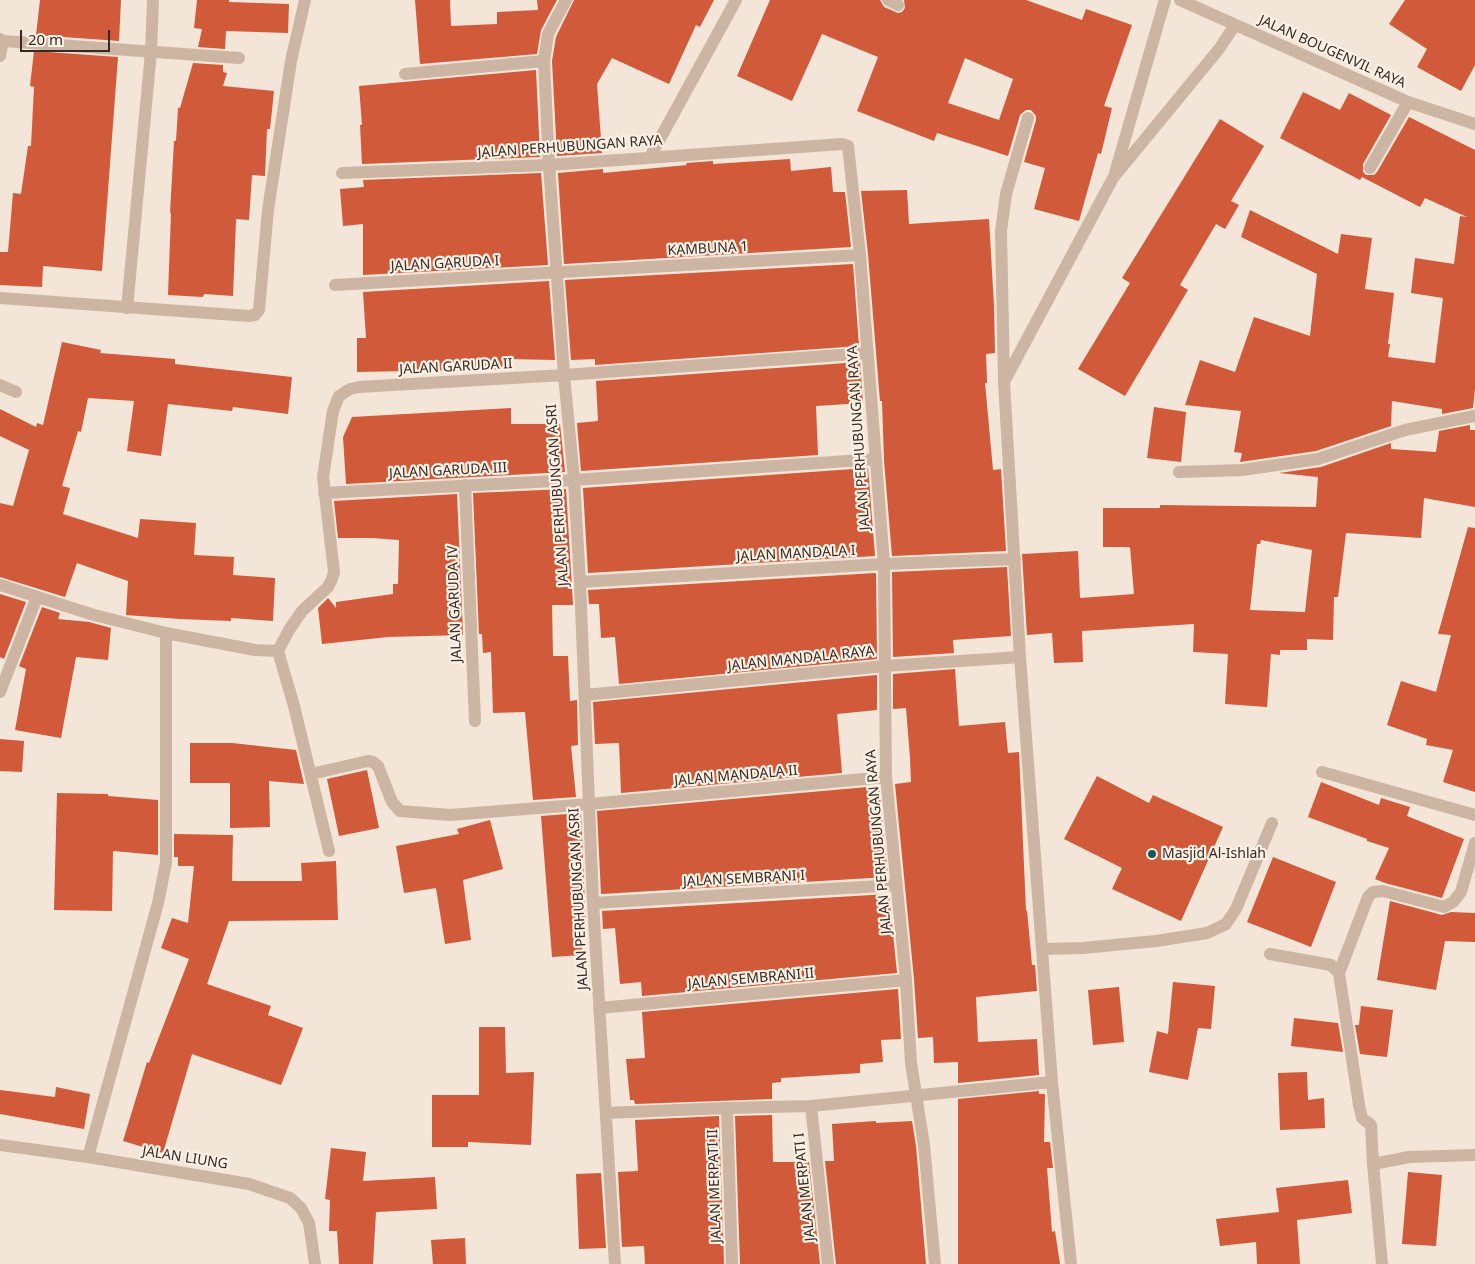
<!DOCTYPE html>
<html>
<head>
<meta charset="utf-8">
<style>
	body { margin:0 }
	#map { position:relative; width:1475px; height:1264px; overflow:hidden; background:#f3e5d7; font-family:"Noto Sans",sans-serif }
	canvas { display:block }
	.scale { position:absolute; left:20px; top:30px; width:90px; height:22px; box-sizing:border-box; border:2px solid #362a25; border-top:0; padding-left:6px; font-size:15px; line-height:18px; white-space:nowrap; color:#362a25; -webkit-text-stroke:4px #faf0e4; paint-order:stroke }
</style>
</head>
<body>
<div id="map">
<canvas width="1475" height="1264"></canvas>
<div class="scale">20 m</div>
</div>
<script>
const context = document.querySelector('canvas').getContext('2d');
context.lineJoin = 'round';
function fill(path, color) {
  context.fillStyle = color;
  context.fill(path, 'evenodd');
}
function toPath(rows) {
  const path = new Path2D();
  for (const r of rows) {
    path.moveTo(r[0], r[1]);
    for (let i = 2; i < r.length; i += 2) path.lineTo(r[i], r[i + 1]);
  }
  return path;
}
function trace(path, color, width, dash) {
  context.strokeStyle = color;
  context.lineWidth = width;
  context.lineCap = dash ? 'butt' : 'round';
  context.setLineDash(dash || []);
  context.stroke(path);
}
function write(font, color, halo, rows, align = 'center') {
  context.font = font + ' "Noto Sans",sans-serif';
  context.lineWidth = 4.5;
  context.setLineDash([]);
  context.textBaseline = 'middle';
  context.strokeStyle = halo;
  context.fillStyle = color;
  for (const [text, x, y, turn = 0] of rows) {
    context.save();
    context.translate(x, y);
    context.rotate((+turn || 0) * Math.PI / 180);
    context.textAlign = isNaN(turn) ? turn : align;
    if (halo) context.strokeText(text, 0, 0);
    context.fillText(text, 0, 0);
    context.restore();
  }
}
const building = toPath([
	[40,0,121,0,119,41,36,35],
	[197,0,229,0,229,2,289,4,288,33,226,31,225,49,198,47,202,29,194,28],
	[415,0,450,0,451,26,497,24,497,12,538,10,537,0,557,0,541,30,537,54,420,64],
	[574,0,714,0,700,27,696,25,669,84,612,58,597,84,602,153,557,156,552,61,556,37],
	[770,0,880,0,884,7,898,13,902,12,905,8,904,0,1026,0,1082,20,1086,9,1132,25,1104,106,1112,108,1101,154,1098,153,1079,221,1034,209,1045,168,1024,162,1036,120,1036,116,1031,110,1026,110,1020,115,1008,156,937,133,934,141,857,111,878,57,822,34,792,101,737,76],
	[965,58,1013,79,999,120,948,103],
	[1405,0,1475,0,1475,65,1461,91,1417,67,1427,49,1389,24],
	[34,51,118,57,102,271,43,266,42,287,0,285,0,252,8,252,13,193,21,194,28,146,31,146,34,87,30,86],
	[193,63,223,65,223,72,227,73,223,86,274,91,270,129,267,129,265,176,252,175,249,220,236,219,233,296,204,294,203,297,168,295,171,213,170,213,174,141,176,141,178,108,180,108],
	[536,70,540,157,362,164,360,125,362,125,359,86],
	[1303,92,1340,110,1349,93,1391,115,1363,164,1363,172,1366,175,1374,175,1377,172,1409,117,1475,150,1475,388,1473,408,1442,414,1442,409,1392,401,1391,426,1316,451,1240,462,1242,453,1234,452,1241,411,1185,405,1200,360,1235,372,1254,317,1310,336,1317,274,1241,237,1250,210,1338,254,1341,234,1372,238,1365,289,1394,293,1388,344,1390,344,1388,357,1435,363,1443,298,1411,293,1415,258,1454,264,1460,216,1467,217,1425,198,1420,207,1362,177,1360,180,1280,138],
	[1220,119,1264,146,1231,201,1239,205,1225,229,1216,224,1180,285,1188,290,1125,396,1078,369,1130,283,1122,278],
	[790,159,791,171,831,167,833,192,845,192,851,247,564,264,558,173,603,169,603,173,687,165,686,163,713,161,713,164],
	[541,173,548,265,363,275,363,224,343,226,340,189,364,187,363,180],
	[907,190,909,224,989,219,994,306,995,353,986,354,987,383,985,383,993,470,1001,469,1006,551,892,556,884,460,882,401,880,401,868,254,861,191],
	[853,264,859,346,595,365,595,359,571,360,565,280],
	[549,281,555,360,508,359,508,369,357,372,357,338,366,338,363,292],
	[62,342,101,350,100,353,175,359,175,364,292,377,288,414,233,407,232,411,168,404,161,456,127,451,134,401,88,398,81,432,78,431,62,486,70,488,63,514,138,538,140,519,196,523,194,555,234,557,233,575,275,578,273,621,231,618,231,621,180,619,126,615,128,581,77,563,65,597,0,577,0,503,13,506,29,450,0,436,0,409,36,427,37,423,43,425],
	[860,362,863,403,816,406,818,455,581,471,577,423,598,421,596,381],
	[1154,407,1186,412,1181,462,1147,458],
	[511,408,511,424,560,424,565,472,346,484,343,437,352,417],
	[1470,425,1470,430,1475,430,1475,507,1424,498,1421,538,1346,533,1338,597,1334,597,1333,640,1307,639,1307,650,1280,650,1280,655,1271,654,1267,707,1225,704,1228,654,1193,652,1194,624,1082,631,1083,662,1054,663,1052,633,1027,635,1022,554,1078,551,1080,598,1134,594,1130,547,1103,547,1103,508,1160,508,1160,505,1316,507,1318,477,1279,473,1321,467,1391,443,1391,449,1436,452,1439,431],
	[1261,540,1312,550,1305,612,1250,610,1257,544,1260,544],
	[868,468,875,556,588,573,583,488],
	[566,489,573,605,552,605,553,656,568,656,570,701,577,700,578,745,571,746,576,797,533,800,525,712,493,713,491,652,483,653,482,634,479,634,473,493],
	[457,494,463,635,388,637,322,644,318,608,328,598,336,608,336,602,393,594,393,584,398,584,399,540,372,538,338,538,334,501],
	[1468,527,1475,528,1475,792,1443,782,1453,750,1426,745,1427,739,1387,725,1401,681,1436,692,1451,635,1438,634],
	[1007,567,1011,636,953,640,954,653,893,657,892,572],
	[876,573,877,659,619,684,615,637,601,638,599,604,589,604,588,590],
	[0,594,26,602,4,659,0,657],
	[42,607,60,613,58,619,89,622,111,628,108,660,76,657,61,738,15,730,26,669,19,666],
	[955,669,959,726,1005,722,1008,753,1019,752,1026,911,1027,910,1032,965,1035,965,1037,991,976,997,978,1042,1037,1039,1039,1075,958,1083,958,1062,934,1063,933,1037,918,1038,914,979,895,784,911,782,910,758,906,708,893,709,893,674],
	[877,675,877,710,837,714,842,773,621,793,619,743,595,744,593,702],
	[0,739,24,741,22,772,0,771],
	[190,743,232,743,296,750,304,784,269,781,270,827,230,828,230,783,190,783],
	[367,770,379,828,339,836,327,779],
	[1097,776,1149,803,1153,795,1223,827,1181,921,1112,889,1122,868,1064,839],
	[1321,782,1379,805,1381,798,1410,807,1407,816,1464,839,1442,898,1385,883,1375,879,1389,848,1367,841,1367,839,1308,817],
	[879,786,888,877,601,894,597,811],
	[57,793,108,794,108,796,158,800,158,855,113,851,112,911,54,910],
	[581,813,586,929,582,930,582,955,552,957,541,816],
	[490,820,503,869,463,880,471,940,445,944,436,888,404,893,396,846,459,834,457,829],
	[174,834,233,835,232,881,302,881,301,863,336,861,338,920,229,921,207,984,271,1006,268,1015,303,1028,281,1085,192,1054,163,1153,123,1141,147,1062,149,1063,189,959,161,948,172,918,188,923,194,866,178,866,178,857,174,857],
	[1273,857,1336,882,1311,947,1247,922],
	[889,894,897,973,642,996,641,982,620,984,615,928,603,929,602,911],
	[1390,901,1442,915,1451,912,1475,913,1475,942,1445,941,1436,990,1377,980],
	[1173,982,1215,986,1211,1029,1198,1028,1188,1080,1149,1072,1157,1031,1168,1034],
	[1119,987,1124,1042,1093,1045,1088,990],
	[898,989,901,1039,881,1040,883,1062,860,1064,860,1073,781,1078,781,1082,772,1083,772,1099,635,1104,634,1100,630,1100,626,1059,645,1058,642,1012],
	[1361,1006,1393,1010,1387,1057,1360,1054,1355,1025,1359,1025],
	[1294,1018,1338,1023,1343,1052,1291,1046],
	[479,1027,505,1027,506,1073,534,1072,531,1145,468,1142,468,1147,432,1147,432,1095,479,1095],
	[1307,1072,1308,1100,1324,1098,1325,1128,1280,1130,1278,1073],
	[56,1087,90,1094,84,1129,0,1114,0,1090,55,1097],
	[1039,1091,1039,1094,1045,1094,1044,1142,1050,1142,1053,1168,1047,1168,1052,1232,1055,1231,1060,1264,958,1264,958,1099],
	[772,1115,773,1162,809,1162,820,1264,740,1264,735,1116],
	[719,1116,724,1264,645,1264,644,1246,622,1247,618,1172,638,1171,635,1120],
	[876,1121,876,1123,912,1121,916,1146,926,1264,836,1264,825,1161,834,1161,832,1124],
	[331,1148,366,1152,363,1181,435,1177,437,1209,376,1212,373,1264,339,1264,337,1231,329,1231,330,1200,325,1199],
	[1408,1172,1442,1175,1436,1246,1402,1244],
	[601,1173,606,1248,579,1249,576,1174],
	[1348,1180,1352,1213,1297,1220,1300,1264,1257,1264,1256,1242,1220,1246,1216,1219,1279,1212,1276,1188],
	[465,1238,466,1264,433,1264,431,1240]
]);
const minor = toPath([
	[566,0,548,34,544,61,549,165,564,375,574,480,580,582,593,903,615,1264],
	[888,0,898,5],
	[1180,0,1408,102,1475,124],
	[0,39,3,41,0,56],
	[3,41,239,58],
	[405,74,544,61],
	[650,157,736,0],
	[1370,168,1408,102],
	[342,173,549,165,842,144,848,146,860,255,884,564,886,777,906,980,911,1063,924,1145,935,1264],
	[1115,173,1165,0],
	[335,285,860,255],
	[0,298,249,316,255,315,259,310,268,210,291,61,305,0],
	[127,308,151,52,153,0],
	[1004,379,1001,231,1006,194,1028,118],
	[0,385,16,392],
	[1179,472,1242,470,1318,459,1405,430,1475,416],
	[465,485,475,721],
	[324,493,574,480,876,459],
	[580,582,884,564,1015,559],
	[0,585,94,615,166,633,166,863,158,903,88,1157],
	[166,633,255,650,278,651,294,706,329,851],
	[278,651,289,630,302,611,328,587,332,579,334,572,323,477,333,411,339,396,350,389,359,387,564,375,868,353],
	[0,692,37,597],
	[585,695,885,666,1020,657],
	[1322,772,1475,815],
	[311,774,368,761,373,762,378,766,392,802,400,811,450,815,589,804,886,777],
	[593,903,897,885],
	[1042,949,1083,948,1156,941,1207,933,1226,924,1236,909,1272,823],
	[1270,954,1331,965,1339,973],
	[599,1008,906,980],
	[811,1106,828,1264],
	[727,1108,732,1264],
	[606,1113,727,1108,811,1106,1052,1082],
	[0,1145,88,1157,249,1184,290,1198,301,1208,309,1223,315,1264],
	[1373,1164,1371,1125,1362,1118,1359,1105,1339,973,1368,897,1373,892,1383,891,1444,907,1453,902,1461,892,1475,843],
	[1071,1264,1052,1082,1020,657,1004,382,1113,178,1219,49,1235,25],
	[1382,1264,1373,1164,1409,1157,1475,1155]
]);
const markers = [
	[1152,854,5,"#18575a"]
];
const streetNames = [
	["JALAN BOUGENVIL RAYA",1332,52,24],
	["JALAN PERHUBUNGAN RAYA",570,147,-4],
	["KAMBUNA 1",708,249,-3],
	["JALAN GARUDA I",445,264,-3],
	["JALAN GARUDA II",456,367,-3],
	["JALAN PERHUBUNGAN RAYA",859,438,-94],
	["JALAN GARUDA III",448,471,-3],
	["JALAN PERHUBUNGAN ASRI",558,495,-94],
	["JALAN MANDALA I",796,554,-3],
	["JALAN GARUDA IV",455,604,-92],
	["JALAN MANDALA RAYA",801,659,-6],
	["JALAN MANDALA II",736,776,-5],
	["JALAN PERHUBUNGAN RAYA",879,842,-95],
	["JALAN SEMBRANI I",744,879,-3],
	["JALAN PERHUBUNGAN ASRI",579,899,-93],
	["JALAN SEMBRANI II",751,979,-5],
	["JALAN LIUNG",185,1158,9],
	["JALAN MERPATI II",715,1186,-92],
	["JALAN MERPATI I",805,1187,-96]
];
const poiNames = [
	["Masjid Al-Ishlah",1162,854]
];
fill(building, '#d05a39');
trace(minor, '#ccb5a3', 12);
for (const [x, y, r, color] of markers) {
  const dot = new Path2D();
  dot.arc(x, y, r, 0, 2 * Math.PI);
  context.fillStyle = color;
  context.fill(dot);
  trace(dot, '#faf0e4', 2);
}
write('14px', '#362a25', '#faf0e4', streetNames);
write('14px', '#362a25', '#faf0e4', poiNames, 'left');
</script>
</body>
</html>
